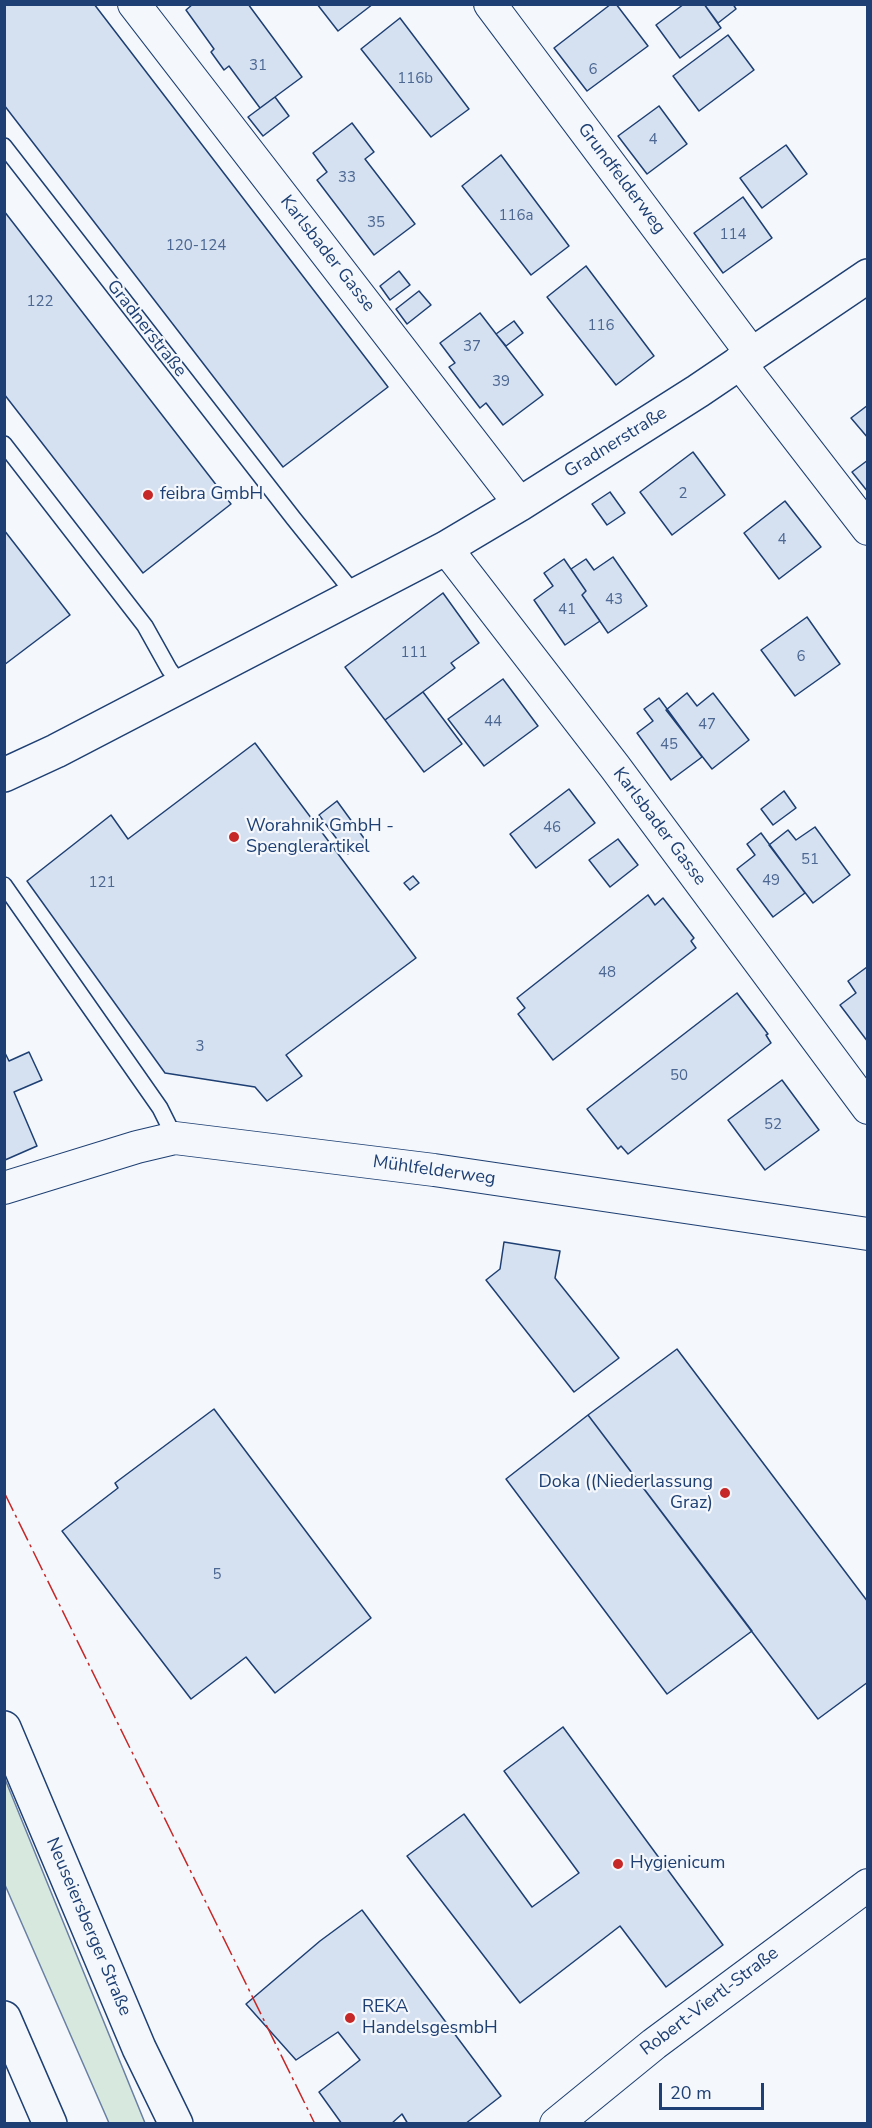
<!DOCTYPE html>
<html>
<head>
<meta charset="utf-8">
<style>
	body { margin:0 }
	#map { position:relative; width:872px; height:2128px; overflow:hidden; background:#f4f7fb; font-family:"Nunito Sans",sans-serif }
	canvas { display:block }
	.frame { position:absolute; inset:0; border:6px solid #1d3f73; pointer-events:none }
	.scale { position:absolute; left:659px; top:2083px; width:105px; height:27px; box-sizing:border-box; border:3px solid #1d3f73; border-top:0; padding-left:8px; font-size:18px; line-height:21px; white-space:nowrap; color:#1d3f73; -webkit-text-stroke:4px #f4f7fb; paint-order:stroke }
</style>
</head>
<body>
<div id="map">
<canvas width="872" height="2128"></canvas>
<div class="frame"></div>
<div class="scale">20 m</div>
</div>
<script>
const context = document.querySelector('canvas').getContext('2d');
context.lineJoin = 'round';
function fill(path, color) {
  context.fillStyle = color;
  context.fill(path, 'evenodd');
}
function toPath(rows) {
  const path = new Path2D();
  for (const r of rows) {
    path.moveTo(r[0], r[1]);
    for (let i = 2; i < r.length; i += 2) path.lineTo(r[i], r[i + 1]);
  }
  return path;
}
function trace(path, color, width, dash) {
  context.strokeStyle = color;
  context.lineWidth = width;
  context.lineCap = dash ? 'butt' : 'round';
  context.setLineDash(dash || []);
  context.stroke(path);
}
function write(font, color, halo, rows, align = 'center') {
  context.font = font + ' "Nunito Sans",sans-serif';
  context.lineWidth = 4.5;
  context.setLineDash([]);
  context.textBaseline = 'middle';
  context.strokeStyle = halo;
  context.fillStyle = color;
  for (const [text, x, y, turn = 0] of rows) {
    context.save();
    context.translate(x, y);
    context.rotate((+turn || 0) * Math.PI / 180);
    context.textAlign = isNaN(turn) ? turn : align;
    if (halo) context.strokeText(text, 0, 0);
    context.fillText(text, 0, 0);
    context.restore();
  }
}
const green = toPath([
	[5,1779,145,2123,109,2123,5,1885,5,1779]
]);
const building = toPath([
	[4,4,94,4,388,387,283,467,4,105,4,4],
	[193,4,248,4,302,77,260,108,229,66,224,70,211,52,214,49,186,10,193,4],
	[317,4,373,4,338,31,317,4],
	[611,4,616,4,648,46,587,91,554,48,611,4],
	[684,4,704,4,721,28,680,58,656,25,684,4],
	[704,4,733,4,736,9,718,23,704,4],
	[400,18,469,109,431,137,361,49,400,18],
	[728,35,754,70,699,111,673,76,728,35],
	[275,97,289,116,263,136,248,117,275,97],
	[659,106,687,144,647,174,618,136,659,106],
	[352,123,374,152,365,159,415,224,374,255,317,180,327,172,313,153,352,123],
	[786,145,807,174,762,208,740,178,786,145],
	[501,155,569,246,531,275,462,186,501,155],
	[743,197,772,238,723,273,694,233,743,197],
	[4,211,231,504,143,573,4,394,4,211],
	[586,266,654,356,616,385,547,297,586,266],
	[399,271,410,285,390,300,380,286,399,271],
	[419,291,431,305,407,324,396,309,419,291],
	[480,313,543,395,503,425,486,403,480,408,449,367,455,363,440,343,480,313],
	[514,321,523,333,506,346,496,334,514,321],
	[868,405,868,438,851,418,868,405],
	[693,452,725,495,672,535,640,492,693,452],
	[868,460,868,492,852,472,868,460],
	[610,492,625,513,607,525,592,504,610,492],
	[785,501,821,547,779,579,744,533,785,501],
	[4,530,70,615,4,665,4,530],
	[613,557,647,606,608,633,582,595,586,591,571,569,586,559,594,570,613,557],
	[564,559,586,591,582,595,600,621,565,645,534,600,553,586,544,573,564,559],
	[443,593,479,643,451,663,455,668,385,720,345,667,443,593],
	[807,617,840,664,795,696,761,650,807,617],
	[503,679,538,726,484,766,448,719,503,679],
	[423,692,462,744,424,772,385,720,423,692],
	[687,693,697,706,713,693,749,740,712,769,666,710,687,693],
	[659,698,702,757,671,780,637,733,653,721,644,709,659,698],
	[255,743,416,958,286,1055,302,1076,267,1101,255,1087,165,1073,27,881,111,815,128,839,255,743],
	[569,789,595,823,536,868,510,834,569,789],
	[784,791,796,808,773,825,761,809,784,791],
	[337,801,366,841,348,854,319,815,337,801],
	[815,827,850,875,813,903,769,845,788,830,796,840,815,827],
	[761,833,805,893,773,917,737,869,755,855,747,844,761,833],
	[618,839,638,865,610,887,589,860,618,839],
	[413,876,419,883,410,890,404,883,413,876],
	[648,895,655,905,663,898,694,938,691,941,696,948,553,1060,518,1014,525,1008,517,998,648,895],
	[867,967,868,968,868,1042,840,1005,856,993,848,981,867,967],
	[737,993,768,1034,766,1035,771,1043,628,1154,621,1146,618,1149,587,1109,737,993],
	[4,1051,9,1061,29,1052,42,1080,14,1092,37,1146,5,1160,4,1051],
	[782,1080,819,1130,765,1170,728,1120,782,1080],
	[504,1242,560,1251,555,1278,619,1358,574,1392,486,1280,500,1269,504,1242],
	[677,1349,868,1602,868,1682,818,1719,588,1415,677,1349],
	[214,1409,371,1618,275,1693,246,1657,191,1699,62,1531,118,1488,115,1483,214,1409],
	[588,1415,752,1631,667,1694,506,1479,588,1415],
	[563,1727,723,1945,666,1987,620,1926,520,2003,407,1856,464,1814,532,1907,579,1873,504,1771,563,1727],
	[362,1910,501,2096,465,2124,408,2124,402,2114,391,2124,342,2124,319,2092,360,2060,338,2032,296,2060,246,2004,320,1941,362,1910]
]);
const lane = toPath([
	[4,146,294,519,356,596],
	[4,444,145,626,169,669,181,685],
	[4,885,160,1108,175,1138]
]);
const street = toPath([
	[134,4,520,504],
	[490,4,752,354],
	[739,362,868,529],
	[446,548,615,767,868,1108],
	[4,1188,137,1147,175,1138,434,1170,868,1234],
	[556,2124,654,2044,868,1885]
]);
const secondary = toPath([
	[4,775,56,751,446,548,520,504,698,391,868,276],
	[4,1728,139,2048,176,2124]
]);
const highway = toPath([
	[4,2018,50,2124]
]);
const power = toPath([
	[4,1492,315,2124]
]);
const markers = [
	[148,495,6,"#c62828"],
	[234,837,6,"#c62828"],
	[725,1493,6,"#c62828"],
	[618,1864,6,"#c62828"],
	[350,2018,6,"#c62828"]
];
const numberNames = [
	["31",258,66],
	["6",593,70],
	["116b",415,79],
	["4",653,140],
	["33",347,178],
	["116a",516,216],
	["35",376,223],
	["114",733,235],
	["120-124",196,246],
	["122",40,302],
	["116",601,326],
	["37",472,347],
	["39",501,382],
	["2",683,494],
	["4",782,540],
	["43",614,600],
	["41",567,610],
	["111",414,653],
	["6",801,657],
	["44",493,722],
	["47",707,725],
	["45",669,745],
	["46",552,828],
	["51",810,860],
	["49",771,881],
	["121",102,883],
	["48",607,973],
	["3",200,1047],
	["50",679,1076],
	["52",773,1125],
	["5",217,1575]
];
const streetNames = [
	["Grundfelderweg",621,179,53],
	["Karlsbader Gasse",327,254,52],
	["Gradnerstraße",146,329,52],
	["Gradnerstraße",616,443,-32],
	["Karlsbader Gasse",659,827,53],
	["Mühlfelderweg",434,1171,8],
	["Neuseiersberger Straße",88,1927,67],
	["Robert-Viertl-Straße",710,2002,-37]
];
const poiNames = [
	["feibra GmbH",160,495],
	["Worahnik GmbH -",246,827],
	["Spenglerartikel",246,848],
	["Doka ((Niederlassung",713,1483,"right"],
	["Graz)",713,1504,"right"],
	["Hygienicum",630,1864],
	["REKA",362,2008],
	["HandelsgesmbH",362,2029]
];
fill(green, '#d7e8df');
trace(green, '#687fa3', 1.5);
fill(building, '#d5e0f0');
trace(building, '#1d3f73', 1.5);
trace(lane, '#1d3f73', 18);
trace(street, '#1d3f73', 34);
trace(secondary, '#1d3f73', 36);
trace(highway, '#1d3f73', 36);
trace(lane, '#f4f7fb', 15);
trace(street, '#f4f7fb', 32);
trace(secondary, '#f4f7fb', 33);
trace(highway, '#f4f7fb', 33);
trace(power, '#c62828', 1.5, [21, 4.5, 3, 4.5]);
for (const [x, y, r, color] of markers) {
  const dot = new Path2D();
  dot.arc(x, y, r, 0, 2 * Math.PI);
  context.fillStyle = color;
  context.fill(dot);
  trace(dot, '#f4f7fb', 2);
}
write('15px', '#4b6792', null, numberNames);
write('18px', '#1d3f73', '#f4f7fb', streetNames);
write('18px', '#1d3f73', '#f4f7fb', poiNames, 'left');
</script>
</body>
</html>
